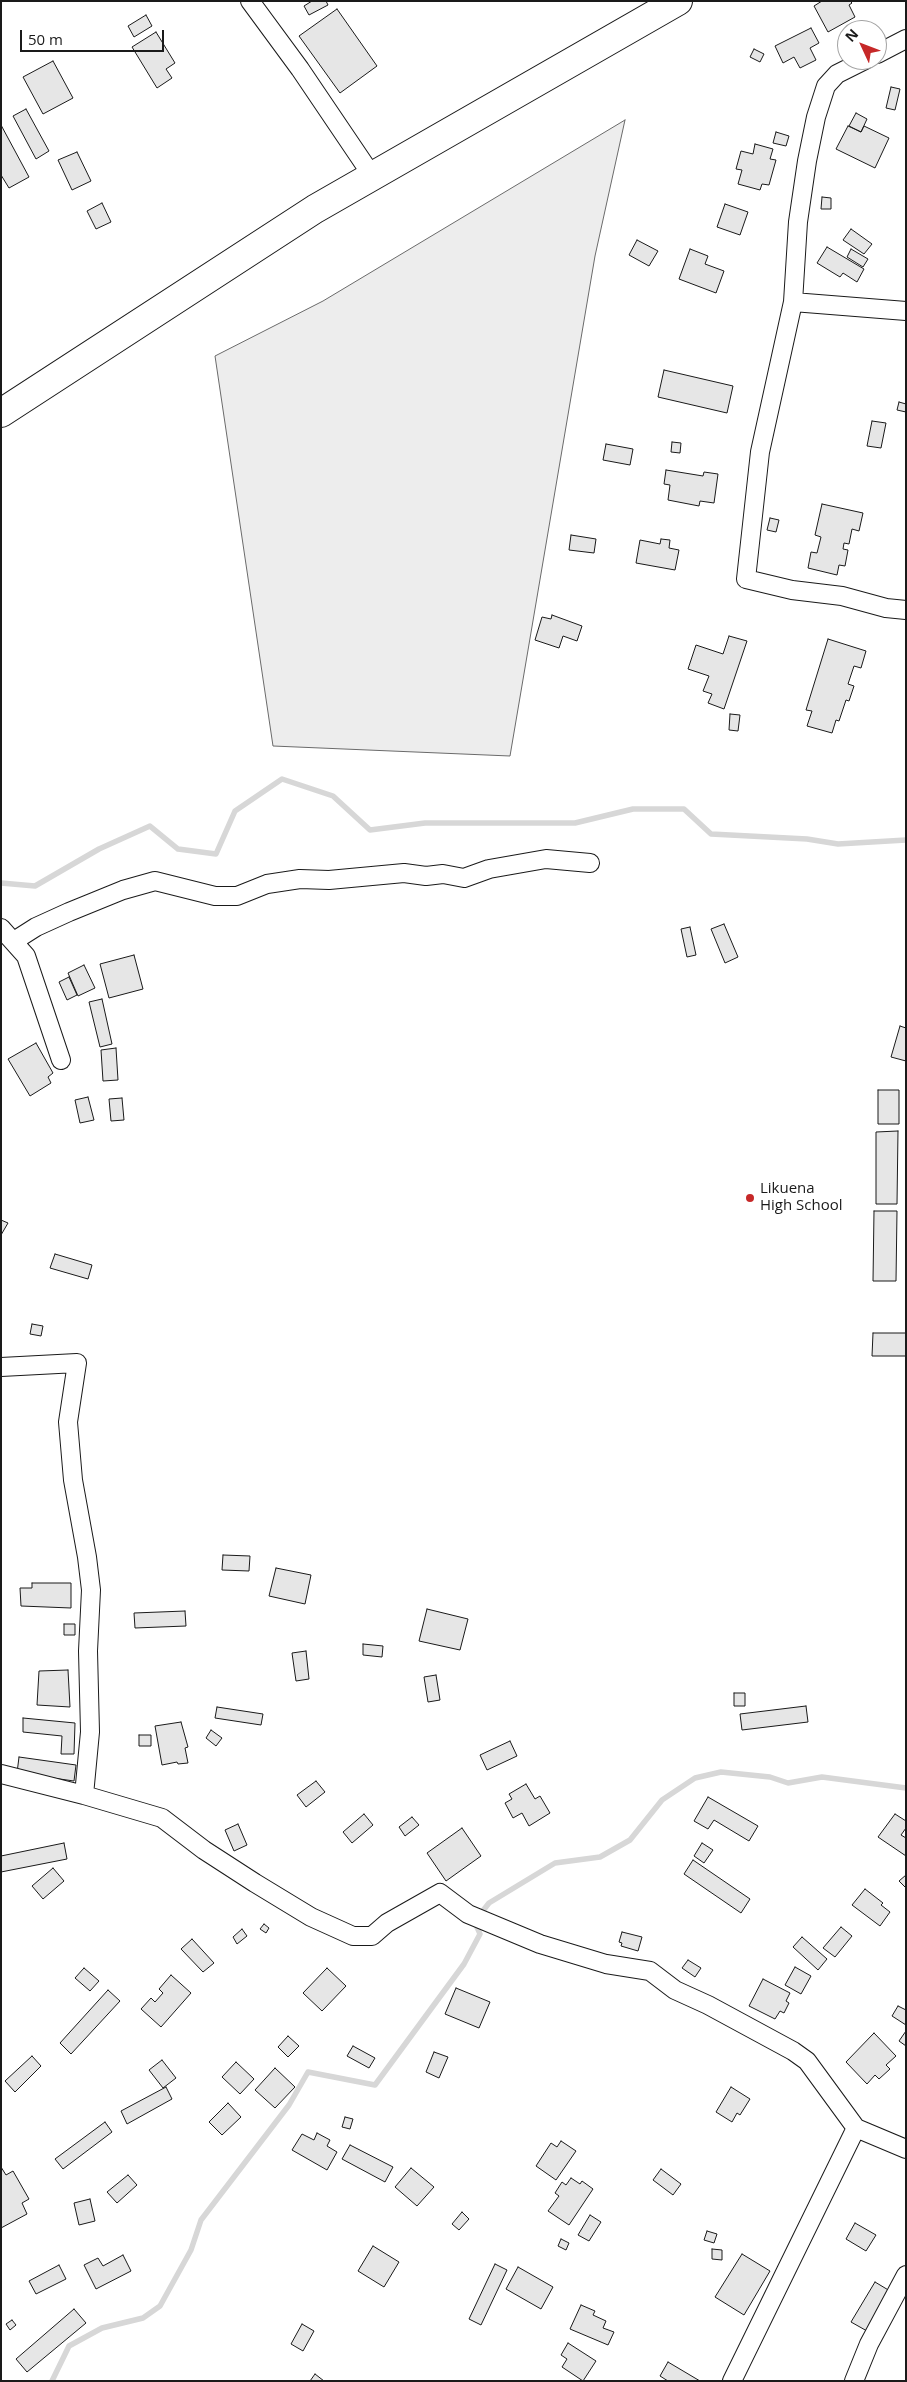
<!DOCTYPE html>
<html>
<head>
<meta charset="utf-8">
<style>
	body { margin:0 }
	#map { position:relative; width:907px; height:2382px; overflow:hidden; background:#fff; font-family:"Open Sans",sans-serif }
	canvas { display:block }
	.frame { position:absolute; inset:0; border:2px solid #1a1a1a; pointer-events:none }
	.north { position:absolute; left:837px; top:20px; width:50px; height:50px; box-sizing:border-box; background:#fff; border:1px solid #a3a3a3; border-radius:50%; rotate:313deg; font-size:14px; font-weight:700; line-height:20px; text-align:center; color:#1a1a1a }
	.north::after { content:''; display:block; margin:auto; width:18px; height:22px; background:#c62828; clip-path:polygon(50% 0,100% 100%,50% 72%,0 100%) }
	.scale { position:absolute; left:20px; top:30px; width:144px; height:22px; box-sizing:border-box; border:2px solid #1a1a1a; border-top:0; padding-left:6px; font-size:15px; line-height:18px; white-space:nowrap; color:#1a1a1a; -webkit-text-stroke:4px #fff; paint-order:stroke }
</style>
</head>
<body>
<div id="map">
<canvas width="907" height="2382"></canvas>
<div class="frame"></div>
<div class="north">N</div>
<div class="scale">50 m</div>
</div>
<script>
const context = document.querySelector('canvas').getContext('2d');
context.lineJoin = 'round';
function fill(path, color) {
  context.fillStyle = color;
  context.fill(path, 'evenodd');
}
function toPath(rows) {
  const path = new Path2D();
  for (const r of rows) {
    path.moveTo(r[0], r[1]);
    for (let i = 2; i < r.length; i += 2) path.lineTo(r[i], r[i + 1]);
  }
  return path;
}
function trace(path, color, width, dash) {
  context.strokeStyle = color;
  context.lineWidth = width;
  context.lineCap = dash ? 'butt' : 'round';
  context.setLineDash(dash || []);
  context.stroke(path);
}
function write(font, color, halo, rows, align = 'center') {
  context.font = font + ' "Open Sans",sans-serif';
  context.lineWidth = 4;
  context.setLineDash([]);
  context.textBaseline = 'middle';
  context.strokeStyle = halo;
  context.fillStyle = color;
  for (const [text, x, y, turn = 0] of rows) {
    context.save();
    context.translate(x, y);
    context.rotate((+turn || 0) * Math.PI / 180);
    context.textAlign = isNaN(turn) ? turn : align;
    if (halo) context.strokeText(text, 0, 0);
    context.fillText(text, 0, 0);
    context.restore();
  }
}
const built = toPath([
	[625,120,595,256,510,756,273,746,215,356,323,301,625,120]
]);
const stream = toPath([
	[1,883,35,886,99,849,150,826,178,849,216,854,235,811,282,779,333,796,370,830,425,823,575,823,633,809,684,809,711,834,807,839,838,844,906,840],
	[52,2381,69,2346,102,2328,143,2318,160,2306,191,2250,201,2220,289,2105,308,2072,375,2085,464,1964,480,1934,476,1925,478,1917,489,1903,555,1863,600,1857,630,1840,662,1800,695,1778,721,1772,770,1777,788,1783,822,1777,906,1788]
]);
const building = toPath([
	[312,1,326,1,328,5,309,15,304,6,312,1],
	[822,1,850,1,852,3,849,5,855,17,828,32,814,6,822,1],
	[337,9,377,66,340,93,299,36,337,9],
	[146,15,152,26,134,37,128,26,146,15],
	[811,28,819,43,810,48,816,60,800,68,794,57,783,63,775,46,811,28],
	[156,32,175,63,166,69,172,78,157,88,132,47,156,32],
	[754,49,764,54,760,62,750,57,754,49],
	[53,61,73,98,43,114,23,77,53,61],
	[891,87,900,89,895,110,886,108,891,87],
	[26,109,49,151,36,159,13,116,26,109],
	[856,113,867,119,861,132,849,126,856,113],
	[1,125,29,177,9,188,1,175,1,125],
	[848,126,861,132,864,126,889,138,875,168,836,149,848,126],
	[776,132,789,136,786,146,773,143,776,132],
	[755,144,773,149,770,159,776,160,769,185,762,184,760,190,738,184,742,170,736,169,741,151,753,154,755,144],
	[77,152,91,181,72,190,58,160,77,152],
	[822,197,831,198,831,209,821,209,822,197],
	[102,203,111,222,96,229,87,211,102,203],
	[725,204,748,212,740,235,717,227,725,204],
	[851,229,872,244,864,254,843,240,851,229],
	[637,240,658,251,649,266,629,255,637,240],
	[827,247,864,269,857,282,843,273,840,277,817,263,827,247],
	[690,249,708,256,705,264,724,271,716,293,679,279,690,249],
	[851,249,868,259,863,267,847,257,851,249],
	[664,370,733,386,727,413,658,397,664,370],
	[899,402,906,404,906,412,897,410,899,402],
	[872,421,886,423,881,448,867,446,872,421],
	[672,442,681,443,680,453,671,452,672,442],
	[606,444,633,449,630,465,603,460,606,444],
	[666,470,703,476,704,472,718,474,714,503,700,501,699,506,668,500,670,485,664,484,666,470],
	[822,504,863,513,859,531,852,529,849,544,844,543,843,549,848,550,845,566,839,565,837,575,808,568,811,552,817,553,821,537,815,535,822,504],
	[770,518,779,520,776,532,767,530,770,518],
	[571,535,596,539,594,553,569,550,571,535],
	[661,539,670,540,669,548,679,550,675,570,636,563,640,540,660,544,661,539],
	[552,615,582,626,577,641,563,636,559,648,535,640,542,617,551,619,552,615],
	[729,636,747,641,724,709,708,703,712,694,703,691,709,676,688,669,696,645,723,654,729,636],
	[828,639,866,651,861,668,854,666,848,684,854,686,849,701,846,700,839,721,836,720,832,733,807,726,812,711,806,710,828,639],
	[730,714,740,715,738,731,729,730,730,714],
	[724,924,738,957,725,963,711,929,724,924],
	[690,927,696,955,687,957,681,929,690,927],
	[134,955,143,989,109,998,100,964,134,955],
	[84,965,95,988,78,996,68,973,84,965],
	[69,977,77,995,67,1000,59,982,69,977],
	[102,999,112,1044,100,1047,89,1002,102,999],
	[900,1026,906,1028,906,1061,891,1057,900,1026],
	[36,1043,53,1073,48,1077,51,1083,30,1096,8,1059,36,1043],
	[116,1048,118,1080,103,1081,101,1050,116,1048],
	[878,1090,899,1090,899,1124,878,1124,878,1090],
	[88,1097,94,1120,80,1123,75,1100,88,1097],
	[122,1098,124,1120,111,1121,109,1099,122,1098],
	[898,1131,897,1204,876,1204,876,1132,898,1131],
	[874,1211,897,1211,896,1281,873,1281,874,1211],
	[1,1220,8,1223,1,1235,1,1220],
	[55,1254,92,1265,88,1279,50,1268,55,1254],
	[32,1324,43,1326,41,1336,30,1334,32,1324],
	[873,1333,906,1333,906,1356,872,1356,873,1333],
	[223,1555,250,1556,249,1571,222,1570,223,1555],
	[276,1568,311,1575,305,1604,269,1596,276,1568],
	[32,1583,71,1583,71,1608,21,1606,20,1588,32,1588,32,1583],
	[427,1609,468,1619,460,1650,419,1641,427,1609],
	[185,1611,186,1626,135,1628,134,1613,185,1611],
	[64,1624,75,1624,75,1635,64,1635,64,1624],
	[363,1644,383,1646,382,1657,363,1655,363,1644],
	[306,1651,309,1679,296,1681,292,1653,306,1651],
	[68,1670,70,1707,37,1705,39,1671,68,1670],
	[436,1675,440,1700,428,1702,424,1677,436,1675],
	[734,1693,745,1693,745,1706,734,1706,734,1693],
	[806,1706,808,1722,742,1730,740,1714,806,1706],
	[217,1707,263,1714,261,1725,215,1718,217,1707],
	[23,1718,75,1723,74,1754,61,1754,62,1736,23,1732,23,1718],
	[181,1722,188,1747,185,1748,188,1763,178,1764,177,1762,162,1765,155,1726,181,1722],
	[211,1730,222,1738,216,1746,206,1738,211,1730],
	[139,1735,151,1735,151,1746,139,1746,139,1735],
	[510,1741,517,1756,487,1770,480,1755,510,1741],
	[19,1757,76,1765,74,1781,17,1773,19,1757],
	[316,1781,325,1792,306,1807,297,1795,316,1781],
	[526,1784,535,1799,540,1796,550,1813,529,1826,522,1813,513,1818,505,1803,512,1799,509,1794,526,1784],
	[708,1797,758,1826,749,1841,714,1820,708,1829,694,1821,708,1797],
	[364,1814,373,1825,352,1843,343,1832,364,1814],
	[895,1814,906,1821,906,1828,901,1835,906,1838,906,1856,878,1837,895,1814],
	[412,1817,419,1825,405,1836,399,1827,412,1817],
	[238,1824,247,1845,234,1851,225,1830,238,1824],
	[462,1828,481,1856,446,1881,427,1853,462,1828],
	[64,1843,67,1859,1,1872,1,1856,64,1843],
	[702,1843,713,1850,704,1863,694,1856,702,1843],
	[693,1860,750,1899,741,1913,684,1874,693,1860],
	[53,1868,64,1881,43,1899,32,1886,53,1868],
	[906,1875,906,1888,899,1881,906,1875],
	[865,1889,883,1903,881,1905,890,1912,880,1926,852,1905,865,1889],
	[264,1924,269,1928,266,1933,260,1929,264,1924],
	[841,1927,852,1936,835,1957,823,1948,841,1927],
	[242,1929,247,1936,237,1944,233,1937,242,1929],
	[622,1932,642,1937,638,1951,621,1946,622,1943,619,1942,622,1932],
	[802,1937,827,1959,818,1970,793,1947,802,1937],
	[192,1939,214,1963,203,1972,181,1949,192,1939],
	[688,1960,701,1968,695,1977,682,1968,688,1960],
	[795,1967,811,1976,801,1994,785,1985,795,1967],
	[84,1968,99,1981,90,1991,75,1978,84,1968],
	[327,1968,346,1986,322,2011,303,1993,327,1968],
	[171,1975,191,1993,161,2027,141,2009,151,1998,155,2002,163,1993,159,1989,171,1975],
	[763,1979,790,1993,786,2001,789,2003,784,2013,780,2011,775,2019,749,2006,763,1979],
	[456,1988,490,2002,479,2028,445,2014,456,1988],
	[108,1990,120,2001,71,2054,60,2043,108,1990],
	[898,2006,906,2010,906,2025,892,2016,898,2006],
	[906,2031,906,2046,899,2041,906,2031],
	[874,2033,896,2056,886,2065,890,2069,879,2079,875,2075,867,2084,846,2062,874,2033],
	[288,2036,299,2046,288,2057,278,2047,288,2036],
	[353,2046,375,2058,369,2068,347,2056,353,2046],
	[434,2052,448,2057,439,2078,426,2072,434,2052],
	[32,2056,41,2066,15,2092,5,2081,32,2056],
	[162,2060,176,2078,163,2088,149,2070,162,2060],
	[236,2062,254,2079,240,2094,222,2077,236,2062],
	[275,2068,295,2087,275,2108,255,2090,275,2068],
	[166,2087,172,2099,127,2124,121,2111,166,2087],
	[731,2087,750,2099,740,2115,737,2113,732,2122,716,2112,731,2087],
	[228,2103,241,2117,222,2135,209,2122,228,2103],
	[345,2117,353,2119,350,2129,342,2127,345,2117],
	[105,2122,112,2132,63,2169,55,2159,105,2122],
	[317,2133,330,2140,327,2146,337,2152,327,2170,292,2150,302,2134,314,2140,317,2133],
	[561,2141,576,2151,556,2180,536,2166,551,2143,557,2147,561,2141],
	[350,2145,393,2167,385,2182,342,2159,350,2145],
	[1,2167,6,2175,13,2171,29,2199,22,2203,27,2214,1,2228,1,2167],
	[411,2168,434,2187,417,2206,395,2187,411,2168],
	[661,2169,681,2184,673,2195,653,2180,661,2169],
	[128,2175,137,2185,117,2203,107,2192,128,2175],
	[571,2178,580,2184,582,2181,593,2189,569,2225,548,2211,559,2196,555,2193,562,2182,566,2185,571,2178],
	[90,2199,95,2221,79,2225,74,2203,90,2199],
	[462,2212,469,2219,459,2230,452,2224,462,2212],
	[590,2215,601,2222,589,2241,578,2235,590,2215],
	[855,2223,876,2235,866,2251,846,2239,855,2223],
	[707,2231,717,2234,714,2243,704,2240,707,2231],
	[561,2239,569,2243,566,2250,558,2246,561,2239],
	[373,2246,399,2262,384,2287,358,2271,373,2246],
	[712,2249,722,2250,722,2260,712,2259,712,2249],
	[742,2254,770,2271,744,2315,715,2297,742,2254],
	[123,2255,131,2271,96,2289,84,2265,98,2258,103,2266,123,2255],
	[495,2264,507,2270,481,2325,469,2319,495,2264],
	[59,2265,66,2279,36,2294,29,2281,59,2265],
	[518,2267,553,2287,541,2309,506,2289,518,2267],
	[875,2282,890,2291,867,2331,851,2322,875,2282],
	[581,2305,595,2311,593,2315,606,2321,603,2328,614,2332,608,2345,570,2329,581,2305],
	[74,2309,86,2323,27,2372,16,2359,74,2309],
	[12,2320,16,2325,10,2330,6,2324,12,2320],
	[302,2324,314,2331,303,2351,291,2344,302,2324],
	[568,2343,596,2361,583,2381,562,2367,567,2359,561,2355,568,2343],
	[668,2362,700,2381,668,2381,660,2376,668,2362],
	[315,2374,324,2381,310,2381,315,2374]
]);
const minor = toPath([
	[250,1,300,69,373,177],
	[877,54,906,39],
	[865,60,837,74,826,86,816,117,807,161,798,222,793,302,760,452,746,579,792,590,842,596,886,608,906,610],
	[793,302,906,311],
	[1,928,26,956,61,1060],
	[14,941,36,927,69,912,123,890,155,881,215,896,237,896,267,884,300,879,329,880,404,873,426,876,443,874,464,878,489,869,546,859,590,863],
	[1,1367,77,1363,68,1422,73,1480,87,1557,91,1590,88,1651,90,1732,84,1795],
	[1,1774,84,1795,162,1818,204,1850,255,1883,311,1917,353,1936,372,1936,387,1923,440,1893,468,1914,540,1944,606,1964,650,1971,675,1990,708,2005,793,2051,807,2061,856,2128,906,2149],
	[732,2381,856,2128],
	[854,2381,869,2344,906,2275]
]);
const primary = toPath([
	[1,413,315,209,678,1]
]);
const markers = [
	[750,1198,5,"#c62828"]
];
const poiNames = [
	["Likuena",760,1189],
	["High School",760,1206]
];
fill(built, '#ededed');
trace(built, '#6a6a6a', 1);
trace(stream, '#d7d7d7', 5.5);
fill(building, '#e6e6e6');
trace(building, '#1a1a1a', 1);
trace(minor, '#1a1a1a', 20);
trace(primary, '#1a1a1a', 30);
trace(minor, '#fff', 18);
trace(primary, '#fff', 28);
for (const [x, y, r, color] of markers) {
  const dot = new Path2D();
  dot.arc(x, y, r, 0, 2 * Math.PI);
  context.fillStyle = color;
  context.fill(dot);
  trace(dot, '#fff', 2);
}
write('15px', '#1a1a1a', '#fff', poiNames, 'left');
</script>
</body>
</html>
